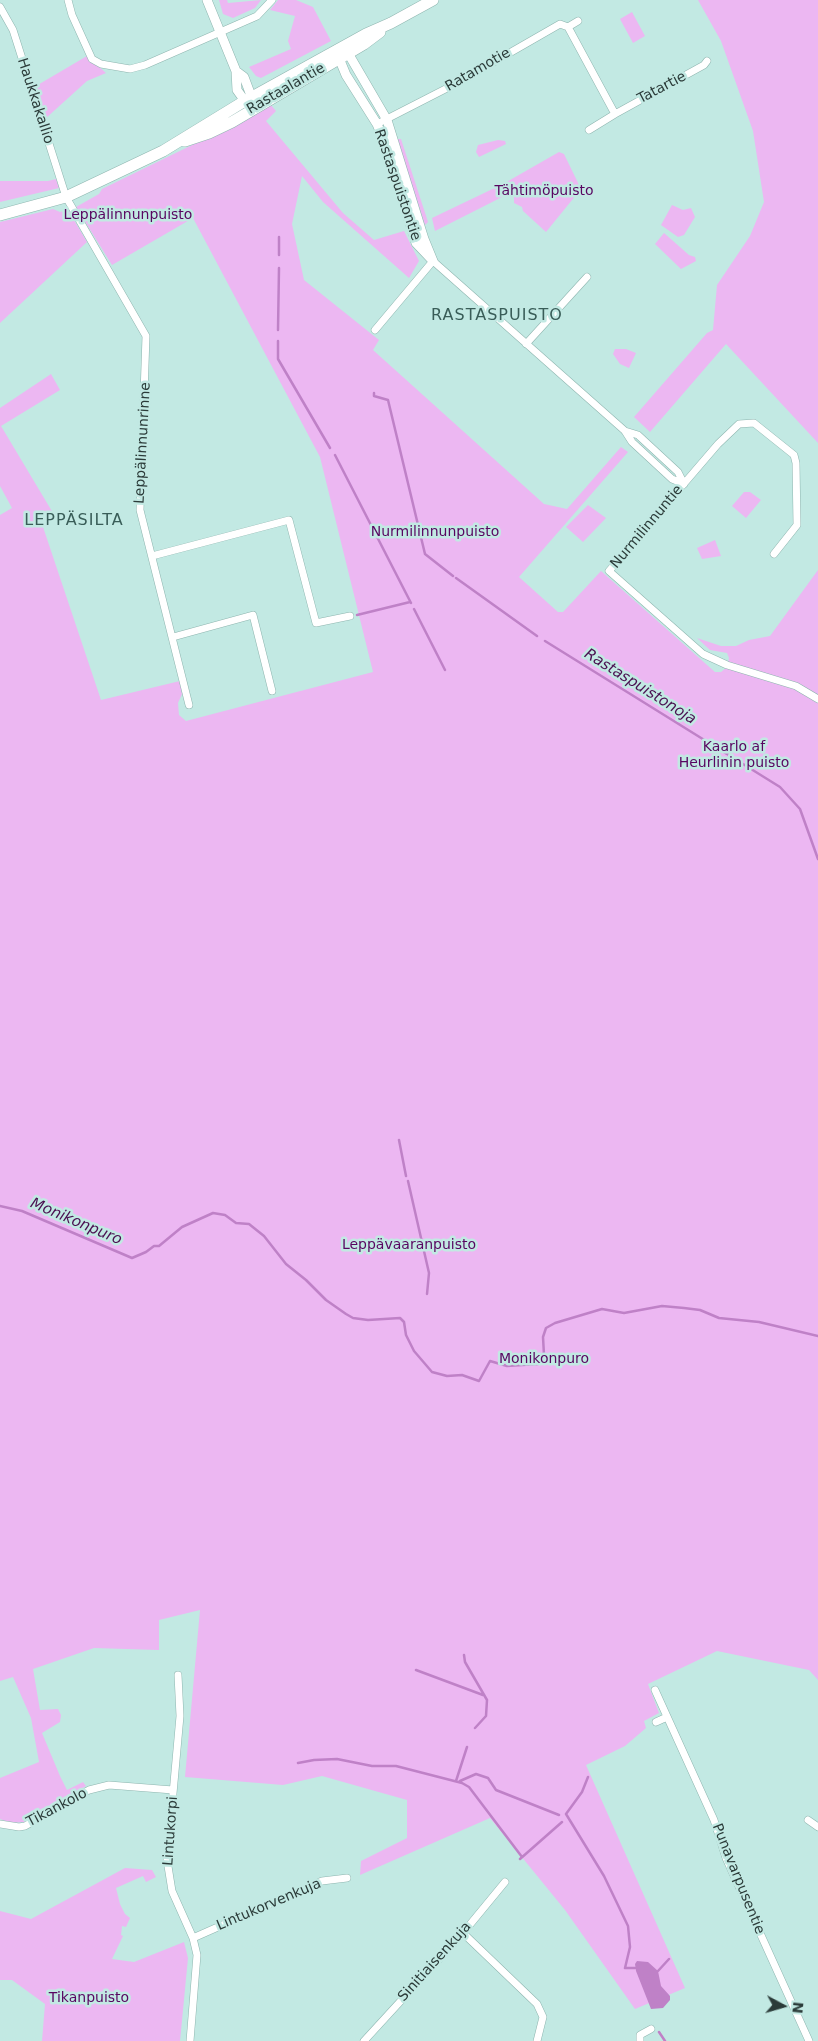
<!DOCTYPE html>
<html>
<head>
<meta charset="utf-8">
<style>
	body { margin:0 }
	#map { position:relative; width:818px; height:2041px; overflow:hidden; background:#c2e9e3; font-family:"DejaVu Sans",sans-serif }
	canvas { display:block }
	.north { position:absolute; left:758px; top:1981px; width:50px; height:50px; -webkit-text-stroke:4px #c2e9e3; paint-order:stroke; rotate:96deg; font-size:14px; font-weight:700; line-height:20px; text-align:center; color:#2b3b39 }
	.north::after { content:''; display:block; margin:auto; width:18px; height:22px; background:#2b3b39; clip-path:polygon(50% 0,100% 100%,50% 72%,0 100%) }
</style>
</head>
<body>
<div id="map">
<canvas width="818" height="2041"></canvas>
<div class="north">N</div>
</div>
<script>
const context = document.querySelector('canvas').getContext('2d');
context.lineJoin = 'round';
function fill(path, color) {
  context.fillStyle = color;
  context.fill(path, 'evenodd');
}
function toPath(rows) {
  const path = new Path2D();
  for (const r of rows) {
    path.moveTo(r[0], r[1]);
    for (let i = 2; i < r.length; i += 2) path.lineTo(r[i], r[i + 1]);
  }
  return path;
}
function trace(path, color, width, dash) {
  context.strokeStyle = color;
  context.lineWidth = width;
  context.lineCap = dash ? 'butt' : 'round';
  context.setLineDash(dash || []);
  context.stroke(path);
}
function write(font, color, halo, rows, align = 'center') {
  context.font = font + ' "DejaVu Sans",sans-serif';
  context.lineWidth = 5;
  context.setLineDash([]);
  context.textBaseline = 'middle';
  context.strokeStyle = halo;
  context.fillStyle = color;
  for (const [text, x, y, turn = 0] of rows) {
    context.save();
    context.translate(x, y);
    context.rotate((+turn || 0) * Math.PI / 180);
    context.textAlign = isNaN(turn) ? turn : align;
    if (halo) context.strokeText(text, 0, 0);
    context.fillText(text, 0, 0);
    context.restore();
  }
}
const green = toPath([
	[219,0,227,0,228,3,261,0,255,8,233,18,223,14],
	[278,0,296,0,313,7,331,41,261,78,256,76,249,67,291,49,288,41,295,16,270,10],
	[698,0,818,0,818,443,726,344,650,432,634,417,707,333,713,330,717,285,750,236,764,202,753,131,721,41],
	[632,12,645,36,633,43,620,19],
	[87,56,106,73,87,81,45,119,36,86],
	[270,104,276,111,266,121,343,213,374,240,404,231,419,261,409,278,323,202,302,176,292,224,304,280,379,340,373,350,544,504,567,509,621,447,628,452,519,577,558,612,563,612,601,571,715,672,721,672,727,667,729,658,727,653,710,650,697,638,721,646,736,646,749,640,770,636,818,570,818,1680,809,1670,717,1651,648,1684,659,1713,644,1721,646,1728,625,1746,586,1765,685,1988,635,2009,565,1910,490,1818,360,1875,361,1861,407,1838,407,1800,322,1776,283,1785,185,1777,200,1610,159,1620,159,1650,94,1648,33,1669,40,1710,58,1709,61,1715,60,1722,42,1733,60,1776,67,1790,83,1782,86,1786,24,1822,11,1823,0,1819,0,1778,39,1762,31,1718,13,1677,0,1681,0,515,12,508,0,486,0,408,51,374,60,390,1,426,53,513,40,518,101,700,180,681,182,694,178,703,179,715,186,721,373,672,320,457,193,218,112,265,76,207,99,194,102,189,231,126],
	[397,139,401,139,428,222,425,225],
	[498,140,505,141,506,144,479,157,476,152,478,145],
	[559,152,564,154,581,189,546,232,523,211,522,207,514,203,514,197,510,193,435,231,432,218,503,184],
	[56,179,59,188,0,202,0,181,48,181],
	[672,205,683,210,691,208,695,217,684,235,678,237,661,225],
	[53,209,60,212,68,210,87,242,0,323,0,222],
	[664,233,689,255,695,257,696,261,681,269,655,244],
	[615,349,626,349,636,353,629,368,620,364,613,354],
	[744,492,750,492,761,500,746,518,732,506],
	[588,505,606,518,583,542,566,527],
	[715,540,721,556,702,559,697,548],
	[125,1868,152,1870,156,1877,146,1882,143,1876,116,1888,120,1904,125,1914,130,1918,126,1927,122,1926,121,1935,123,1936,112,1959,134,1962,184,1942,188,1958,180,2041,42,2041,45,2004,12,1980,0,1980,0,1911,31,1919]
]);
const water = toPath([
	[637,1961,648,1962,658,1971,661,1986,670,1996,670,2000,663,2008,651,2009,636,1971,635,1964]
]);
const stream = toPath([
	[279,255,279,237],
	[278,330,279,268],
	[278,341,278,359,330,448],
	[374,393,374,396,388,400,425,554,453,576],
	[335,455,411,603],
	[456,578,537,636],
	[414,609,445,670],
	[357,615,410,602],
	[545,641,780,787,800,809,818,859],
	[399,1140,406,1176],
	[408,1181,429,1273,427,1294],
	[0,1206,22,1211,132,1258,146,1252,154,1246,159,1246,182,1227,213,1213,225,1215,236,1223,249,1224,264,1236,286,1264,306,1280,326,1300,346,1314,353,1318,368,1320,400,1318,404,1322,406,1335,414,1351,432,1372,447,1376,462,1375,479,1381,490,1361,507,1366,538,1364,544,1355,543,1337,546,1328,555,1323,602,1309,624,1313,662,1306,684,1308,700,1310,719,1318,759,1322,818,1336],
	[464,1655,465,1662,487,1700,486,1716,475,1728],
	[416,1670,483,1695],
	[298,1763,314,1760,337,1759,372,1766,396,1766,462,1783,469,1787,522,1857],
	[588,1777,582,1792,566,1814,604,1876,628,1926,630,1947,625,1968,635,1968],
	[456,1781,467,1747],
	[460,1781,476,1774,488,1778,496,1790,559,1815],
	[520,1859,562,1822],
	[658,1971,669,1959],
	[659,2032,665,2041]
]);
const minor = toPath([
	[68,0,72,15,92,59,101,64,130,69,145,65,257,16,272,0],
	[0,7,13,30,66,197,146,336,140,510,189,705],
	[568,27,615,114,704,65,707,61],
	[377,124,459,82,560,24,568,27,578,21],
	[589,130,615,114],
	[375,330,433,261,625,431,632,442,672,479,684,484],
	[526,344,587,277],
	[625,431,638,435,678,472,684,484],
	[774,554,797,525,796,463,794,455,754,423,739,424,718,444,609,571,703,654,727,665,796,686,818,699],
	[152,556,289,520,316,623,350,616],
	[173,637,253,615,272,691],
	[178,1675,180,1716,167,1860,172,1891,193,1938,197,1955,190,2041],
	[655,1690,714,1820,726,1858,809,2041],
	[656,1722,667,1717],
	[808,1820,818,1827],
	[0,1824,19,1827,25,1826,89,1790,109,1785,173,1790],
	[463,1933,537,2004,543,2017,537,2041],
	[193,1938,322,1881,347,1878],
	[364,2041,463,1933,505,1882],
	[640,2041,640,2035,651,2029]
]);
const tertiary = toPath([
	[207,0,236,71,244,77,253,101],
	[338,49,348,53,387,120,424,239,433,261,416,243,385,143,377,124,346,75,339,58,338,49],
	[236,71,237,90,247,104]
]);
const primary = toPath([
	[185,141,209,133,232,122,364,44,380,32],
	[0,215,66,197,163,151,243,102,366,34,391,23,433,0]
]);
const streetNames = [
	["Ratamotie",478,70,-30],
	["Tatartie",662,88,-28],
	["Rastaalantie",286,89,-30],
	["Haukkakallio",35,101,72],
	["Rastaspuistontie",397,185,71],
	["Leppälinnunrinne",143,443,-87],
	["Nurmilinnuntie",647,527,-50],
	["Tikankolo",57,1808,-28],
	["Lintukorpi",171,1831,-86],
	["Punavarpusentie",738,1879,68],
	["Lintukorvenkuja",269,1905,-23],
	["Sinitiaisenkuja",435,1962,-48]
];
const parkNames = [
	["Tähtimöpuisto",544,191],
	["Leppälinnunpuisto",128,215],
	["Nurmilinnunpuisto",435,532],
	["Kaarlo af",734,747],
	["Heurlinin puisto",734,763],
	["Leppävaaranpuisto",409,1245],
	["Monikonpuro",544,1359],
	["Tikanpuisto",89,1998]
];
const waterNames = [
	["Rastaspuistonoja",640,687,32],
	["Monikonpuro",76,1222,23]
];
const quarterNames = [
	["RASTASPUISTO",497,316],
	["LEPPÄSILTA",74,521]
];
fill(green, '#ecb7f2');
fill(water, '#bf81c7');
trace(stream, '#bf81c7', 2.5);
trace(minor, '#8eb5af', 8);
trace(tertiary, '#8eb5af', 10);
trace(primary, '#8eb5af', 12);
trace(minor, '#fff', 7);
trace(tertiary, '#fff', 9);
trace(primary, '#fff', 11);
write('14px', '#2b3b39', '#c2e9e3', streetNames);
write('14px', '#580661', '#c2e9e3', parkNames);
write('italic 15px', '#4a1051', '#c2e9e3', waterNames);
context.letterSpacing = '1px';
write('16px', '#395d58', '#c2e9e3', quarterNames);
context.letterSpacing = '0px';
</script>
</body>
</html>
